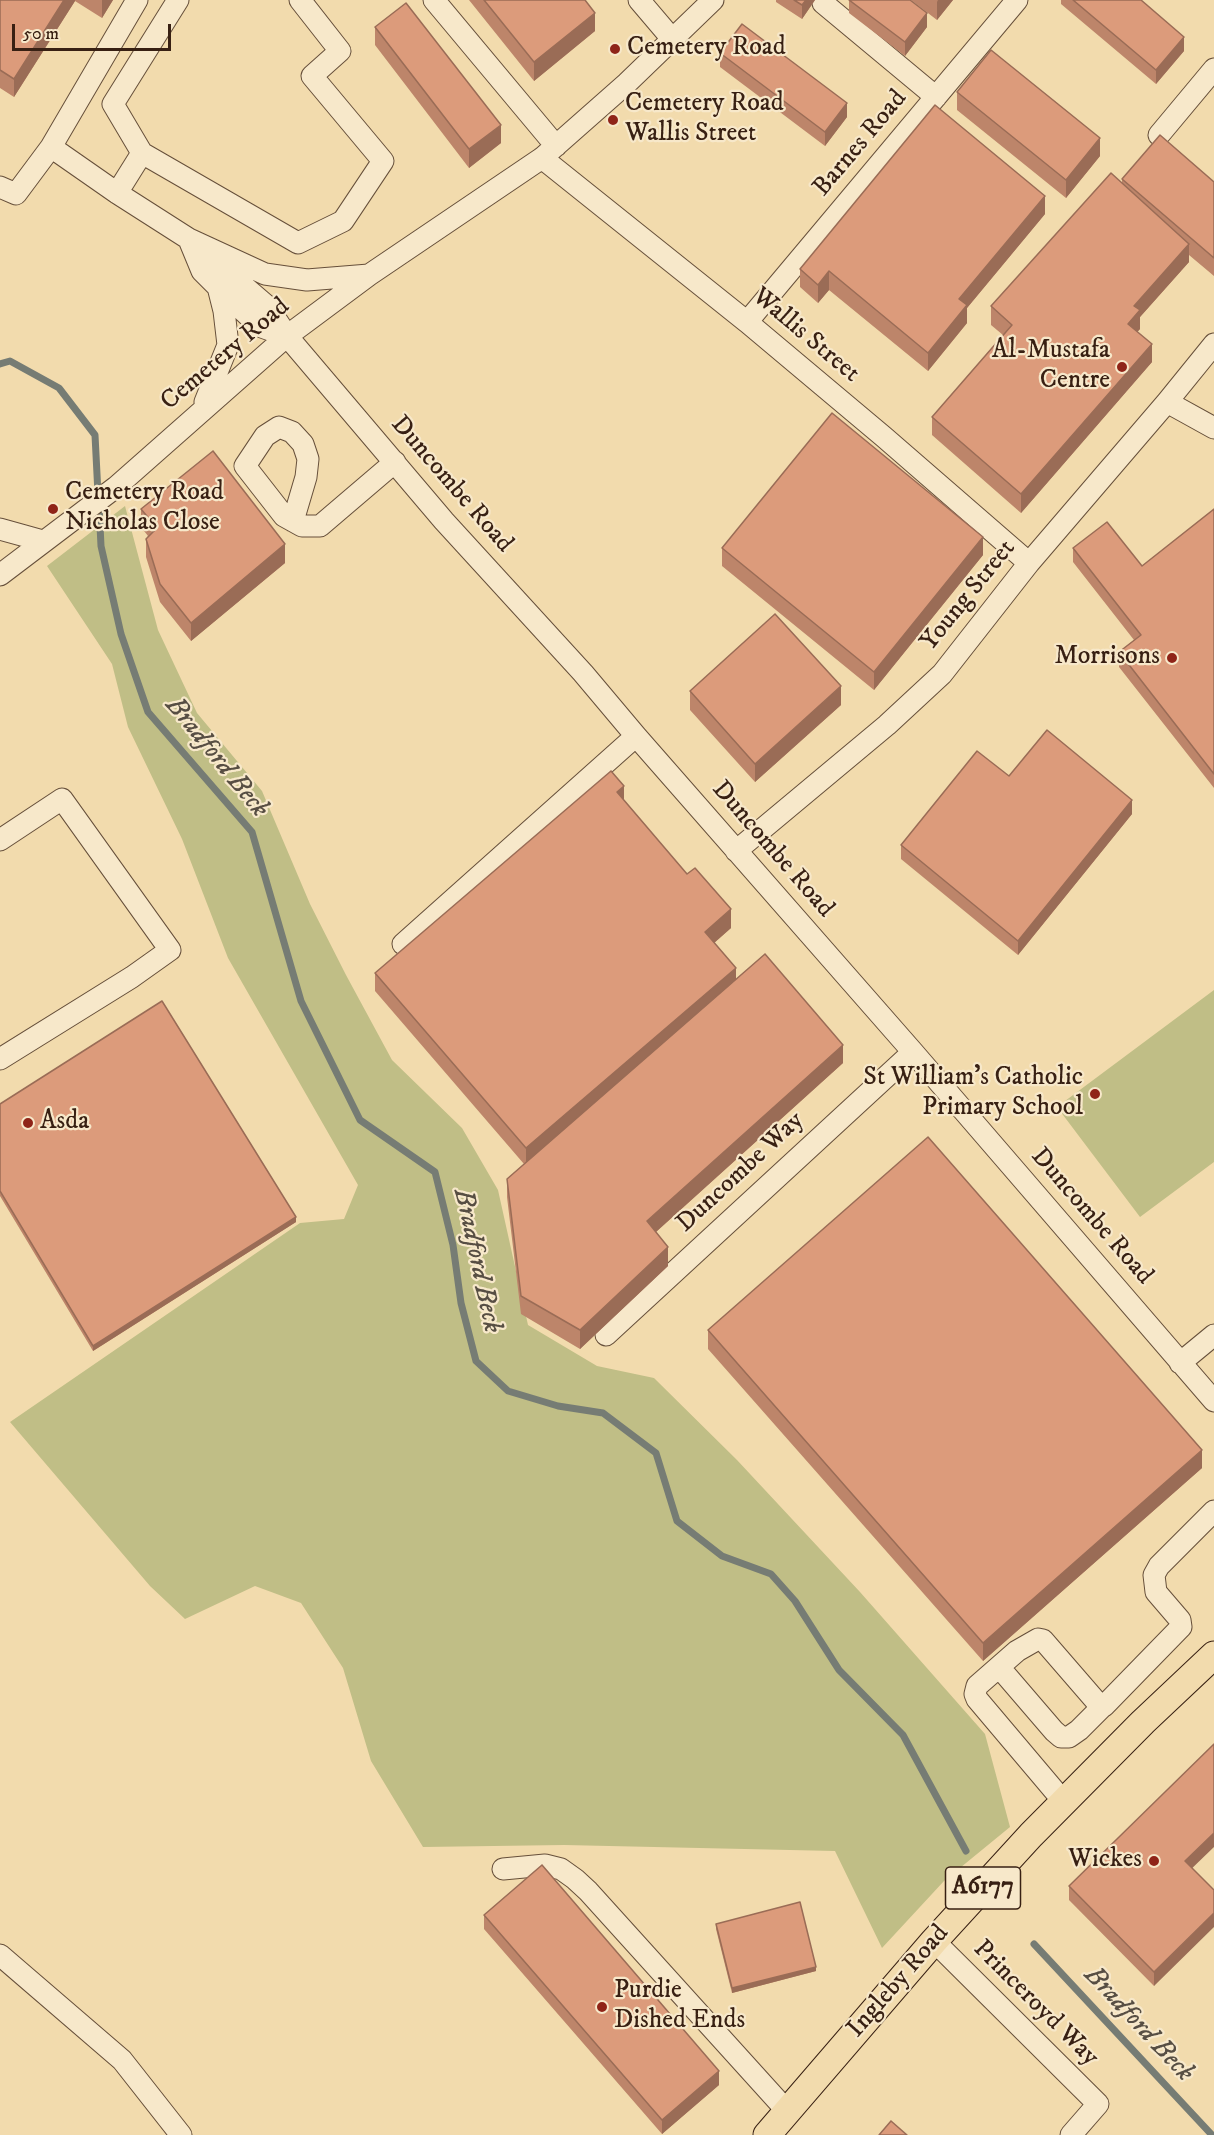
<!DOCTYPE html>
<html>
<head>
<meta charset="utf-8">
<style>
	body { margin:0 }
	#map { position:relative; width:1214px; height:2135px; overflow:hidden; background:#f2dbad; font-family:"IM FELL DW Pica",serif }
	canvas { display:block }
	.scale { position:absolute; left:12px; top:24px; width:159px; height:27px; box-sizing:border-box; border:3px solid #382013; border-top:0; padding-left:8px; font-size:18px; line-height:21px; white-space:nowrap; color:#382013; -webkit-text-stroke:4px #f7e8ca; paint-order:stroke }
</style>
</head>
<body>
<div id="map">
<canvas width="1214" height="2135"></canvas>
<div class="scale">50 m</div>
</div>
<script>
const context = document.querySelector('canvas').getContext('2d');
context.lineJoin = 'round';
function fill(path, color) {
  context.fillStyle = color;
  context.fill(path, 'evenodd');
}
function toPath(rows) {
  const path = new Path2D();
  for (const r of rows) {
    path.moveTo(r[0], r[1]);
    for (let i = 2; i < r.length; i += 2) path.lineTo(r[i], r[i + 1]);
  }
  return path;
}
function trace(path, color, width, dash) {
  context.strokeStyle = color;
  context.lineWidth = width;
  context.lineCap = dash ? 'butt' : 'round';
  context.setLineDash(dash || []);
  context.stroke(path);
}
function write(font, color, halo, rows, align = 'center') {
  context.font = font + ' "IM FELL DW Pica",serif';
  context.lineWidth = 4.5;
  context.setLineDash([]);
  context.textBaseline = 'middle';
  context.strokeStyle = halo;
  context.fillStyle = color;
  for (const [text, x, y, turn = 0] of rows) {
    context.save();
    context.translate(x, y);
    context.rotate((+turn || 0) * Math.PI / 180);
    context.textAlign = isNaN(turn) ? turn : align;
    if (halo) context.strokeText(text, 0, 0);
    context.fillText(text, 0, 0);
    context.restore();
  }
}
const green = toPath([
	[125,506,158,630,197,713,262,791,310,904,346,975,392,1060,462,1128,498,1190,528,1325,597,1366,654,1378,737,1460,860,1592,985,1734,1010,1827,944,1881,882,1948,835,1851,564,1845,423,1847,371,1761,343,1668,301,1603,255,1586,185,1619,150,1586,10,1422,300,1223,344,1219,358,1185,228,958,182,839,128,727,112,664,47,566],
	[1214,990,1214,1162,1140,1217,1057,1107]
]);
const stream = toPath([
	[0,364,10,361,59,388,95,435,98,494],
	[99,505,101,546,121,634,148,712,252,832,301,1001,360,1120,435,1172,453,1245,461,1303,476,1361,508,1391,558,1406,603,1413,656,1453,677,1521,722,1556,771,1574,795,1601,839,1670,903,1735,966,1851],
	[1034,1944,1212,2135]
]);
const minor = toPath([
	[178,0,113,104,142,153,298,243,343,221,383,161,312,76,340,51,300,0],
	[434,0,556,146],
	[639,0,673,40],
	[823,3,936,97],
	[1159,135,1214,69],
	[51,147,117,193,189,239,265,274,307,280,369,275],
	[542,158,747,322,884,437,1029,563],
	[0,187,16,194,51,147,137,0],
	[117,193,142,153],
	[189,239,268,307,287,336,444,521,583,673,636,736,913,1052,1214,1401],
	[190,242,202,271,218,287,259,326,287,336],
	[747,322,1017,0],
	[205,402,228,345,224,311,218,287],
	[1167,402,1214,428],
	[293,521,306,477,308,459,303,444,292,432,279,427,265,436,245,466,284,516,302,526,320,526,395,462],
	[0,529,43,541],
	[0,575,116,487,287,336,369,275,542,158,627,83,713,0],
	[0,840,62,799,170,950,132,977,0,1059],
	[736,851,887,725,942,674,1029,563,1167,402,1214,344],
	[403,944,636,736],
	[606,1335,913,1052],
	[1180,1363,1214,1335],
	[999,1667,1054,1731,1061,1737,1069,1737,1079,1730,1103,1706],
	[1064,1802,977,1699,975,1694,977,1686,1017,1651,1038,1639,1043,1640,1101,1707,1104,1706,1181,1627,1180,1620,1156,1592,1154,1575,1159,1566,1214,1511],
	[503,1869,545,1865,561,1869,575,1879,588,1891,787,2111],
	[934,1941,1098,2104,1071,2135],
	[0,1955,122,2060,181,2135]
]);
const major = toPath([
	[767,2135,934,1941,1031,1835,1143,1722,1214,1655]
]);
const wall = toPath([
	[0,0,113,0,102,18,75,1,14,97,0,88],
	[469,0,585,0,595,31,534,81],
	[776,0,815,0,802,19,776,2],
	[849,0,910,0,927,27,905,56,849,13],
	[911,0,953,0,937,20],
	[1061,0,1141,0,1184,51,1156,84,1061,4],
	[375,27,501,143,469,168,375,45],
	[720,53,847,117,825,146,720,67],
	[957,92,1100,156,1066,198,957,110],
	[1122,179,1214,182,1214,276,1189,255,1189,262,1140,317,1140,329,1137,332,1152,362,1021,513,932,435,932,417,1003,335,991,325,991,306,1122,183],
	[1045,214,967,308,967,323,928,371,829,290,818,303,800,287,800,269],
	[141,509,285,563,191,641,160,602,146,557,146,539,148,536,141,527],
	[1214,509,1214,788,1119,667,1119,652,1134,640,1073,562,1073,548,1142,566],
	[722,548,983,555,874,690,722,566],
	[690,691,841,705,755,782,690,710],
	[1009,776,1132,814,1018,955,901,859,901,845],
	[624,800,731,928,714,943,736,980,843,1063,656,1232,668,1266,580,1349,521,1314,507,1197,507,1179,524,1164,375,991,375,973],
	[0,1104,296,1222,93,1351,0,1196],
	[708,1330,1202,1468,983,1661,708,1349],
	[1192,1868,1154,1986,1069,1900,1069,1886],
	[484,1915,719,2085,662,2134,484,1929],
	[716,1924,816,1971,732,1993,716,1929]
]);
const shadedWall = toPath([
	[64,0,75,0,75,1,14,97,14,79],
	[102,0,113,0,102,18],
	[806,0,815,0,802,19,802,5],
	[938,0,953,0,937,20,937,2],
	[595,13,595,31,534,81,534,62],
	[927,13,927,27,905,56,905,42],
	[1184,37,1184,51,1156,84,1156,70],
	[847,103,847,117,825,146,825,132],
	[501,125,501,143,469,168,469,149],
	[1100,138,1100,156,1066,198,1066,180],
	[1045,196,1045,214,967,308,967,323,928,371,928,353,959,299],
	[1189,244,1189,262,1140,317,1140,329,1128,342,1128,324,1134,306],
	[829,271,829,290,818,303,818,285],
	[1152,344,1152,362,1021,513,1021,494],
	[983,537,983,555,874,690,874,672],
	[285,544,285,563,191,641,191,623],
	[841,686,841,705,755,782,755,764],
	[624,786,624,805,617,792],
	[1132,800,1132,814,1018,955,1018,941],
	[731,909,731,928,705,951,705,932],
	[736,968,736,987,526,1167,526,1148],
	[843,1045,843,1063,647,1240,647,1221],
	[296,1217,296,1222,93,1351,93,1346],
	[668,1247,668,1266,580,1349,580,1330],
	[1202,1450,1202,1468,983,1661,983,1643],
	[1214,1833,1214,1847,1185,1875,1185,1861],
	[1214,1913,1214,1927,1154,1986,1154,1972],
	[816,1967,816,1971,732,1993,732,1988],
	[719,2071,719,2085,662,2134,662,2120]
]);
const building = toPath([
	[0,0,64,0,14,79,0,70,0,0],
	[484,0,585,0,595,13,534,62,484,0],
	[794,0,806,0,802,5,794,0],
	[849,0,910,0,927,13,905,42,849,0],
	[1073,0,1141,0,1184,37,1156,70,1073,0],
	[406,3,501,125,469,149,375,27,406,3],
	[742,24,847,103,825,132,720,53,742,24],
	[991,50,1100,138,1066,180,957,92,991,50],
	[935,105,1045,196,959,299,967,305,928,353,829,271,818,285,800,269,935,105],
	[1160,135,1214,182,1214,258,1122,179,1160,135],
	[1111,173,1189,244,1134,306,1140,310,1128,324,1152,344,1021,494,932,417,1012,325,991,306,1111,173],
	[832,413,983,537,874,672,722,548,832,413],
	[213,451,285,544,191,623,160,584,146,539,157,528,141,509,213,451],
	[1214,509,1214,774,1119,652,1141,635,1073,548,1107,522,1142,566,1214,509],
	[775,614,841,686,755,764,690,691,775,614],
	[1047,730,1132,800,1018,941,901,845,977,751,1009,776,1047,730],
	[611,771,624,786,617,792,687,874,695,868,731,909,705,932,736,968,526,1148,375,973,611,771],
	[765,954,843,1045,647,1221,668,1247,580,1330,521,1296,507,1179,765,954],
	[162,1001,296,1217,93,1346,0,1191,0,1104,162,1001],
	[928,1137,1202,1450,983,1643,708,1330,928,1137],
	[1214,1744,1214,1833,1185,1861,1214,1890,1214,1913,1154,1972,1069,1886,1214,1744],
	[542,1865,719,2071,662,2120,484,1915,542,1865],
	[800,1902,816,1967,732,1988,716,1924,800,1902],
	[891,2121,907,2135,879,2135,891,2121]
]);
const markers = [
	[615,49,6,"#8f2418"],
	[613,120,6,"#8f2418"],
	[1122,367,6,"#8f2418"],
	[53,509,6,"#8f2418"],
	[1172,658,6,"#8f2418"],
	[1095,1094,6,"#8f2418"],
	[28,1123,6,"#8f2418"],
	[1154,1861,6,"#8f2418"],
	[602,2007,6,"#8f2418"]
];
const shields = [
	[983,1888,75]
];
const shieldNames = [
	["A6177",983,1888]
];
const poiNames = [
	["Cemetery Road",627,49],
	["Cemetery Road",625,105],
	["Wallis Street",625,135],
	["Al-Mustafa",1110,352,"right"],
	["Centre",1110,382,"right"],
	["Cemetery Road",65,494],
	["Nicholas Close",65,524],
	["Morrisons",1160,658,"right"],
	["St William's Catholic",1083,1079,"right"],
	["Primary School",1083,1109,"right"],
	["Asda",40,1123],
	["Wickes",1142,1861,"right"],
	["Purdie",614,1992],
	["Dished Ends",614,2022]
];
const streetNames = [
	["Barnes Road",861,144,-50],
	["Wallis Street",805,336,40],
	["Cemetery Road",226,355,-40],
	["Duncombe Road",451,485,49],
	["Young Street",969,596,-51],
	["Duncombe Road",772,850,49],
	["Duncombe Way",741,1173,-43],
	["Duncombe Road",1091,1217,49],
	["Ingleby Road",899,1982,-49],
	["Princeroyd Way",1035,2004,45]
];
const waterNames = [
	["Bradford Beck",216,758,51],
	["Bradford Beck",476,1261,78],
	["Bradford Beck",1138,2025,47]
];
fill(green, '#c0be86');
trace(stream, '#767c74', 7);
trace(minor, '#664f3a', 23);
trace(major, '#382013', 29);
trace(minor, '#f7e8ca', 21);
trace(major, '#f2dbad', 27);
fill(wall, '#bd856a');
fill(shadedWall, '#9a6c56');
fill(building, '#dc9b7b');
trace(building, '#9a6c56', 1.5);
for (const [x, y, r, color] of markers) {
  const dot = new Path2D();
  dot.arc(x, y, r, 0, 2 * Math.PI);
  context.fillStyle = color;
  context.fill(dot);
  trace(dot, '#f7e8ca', 2);
}
for (const [x, y, w] of shields) {
  const box = new Path2D();
  box.roundRect(x - w / 2, y - 21, w, 42, 4.5);
  context.fillStyle = '#f7e8ca';
  context.fill(box);
  trace(box, '#382013', 1.5);
}
write('bold 24px', '#382013', null, shieldNames);
write('26px', '#382013', '#f7e8ca', poiNames, 'left');
write('26px', '#382013', '#f7e8ca', streetNames);
write('italic 27px', '#574e43', '#f7e8ca', waterNames);
</script>
</body>
</html>
